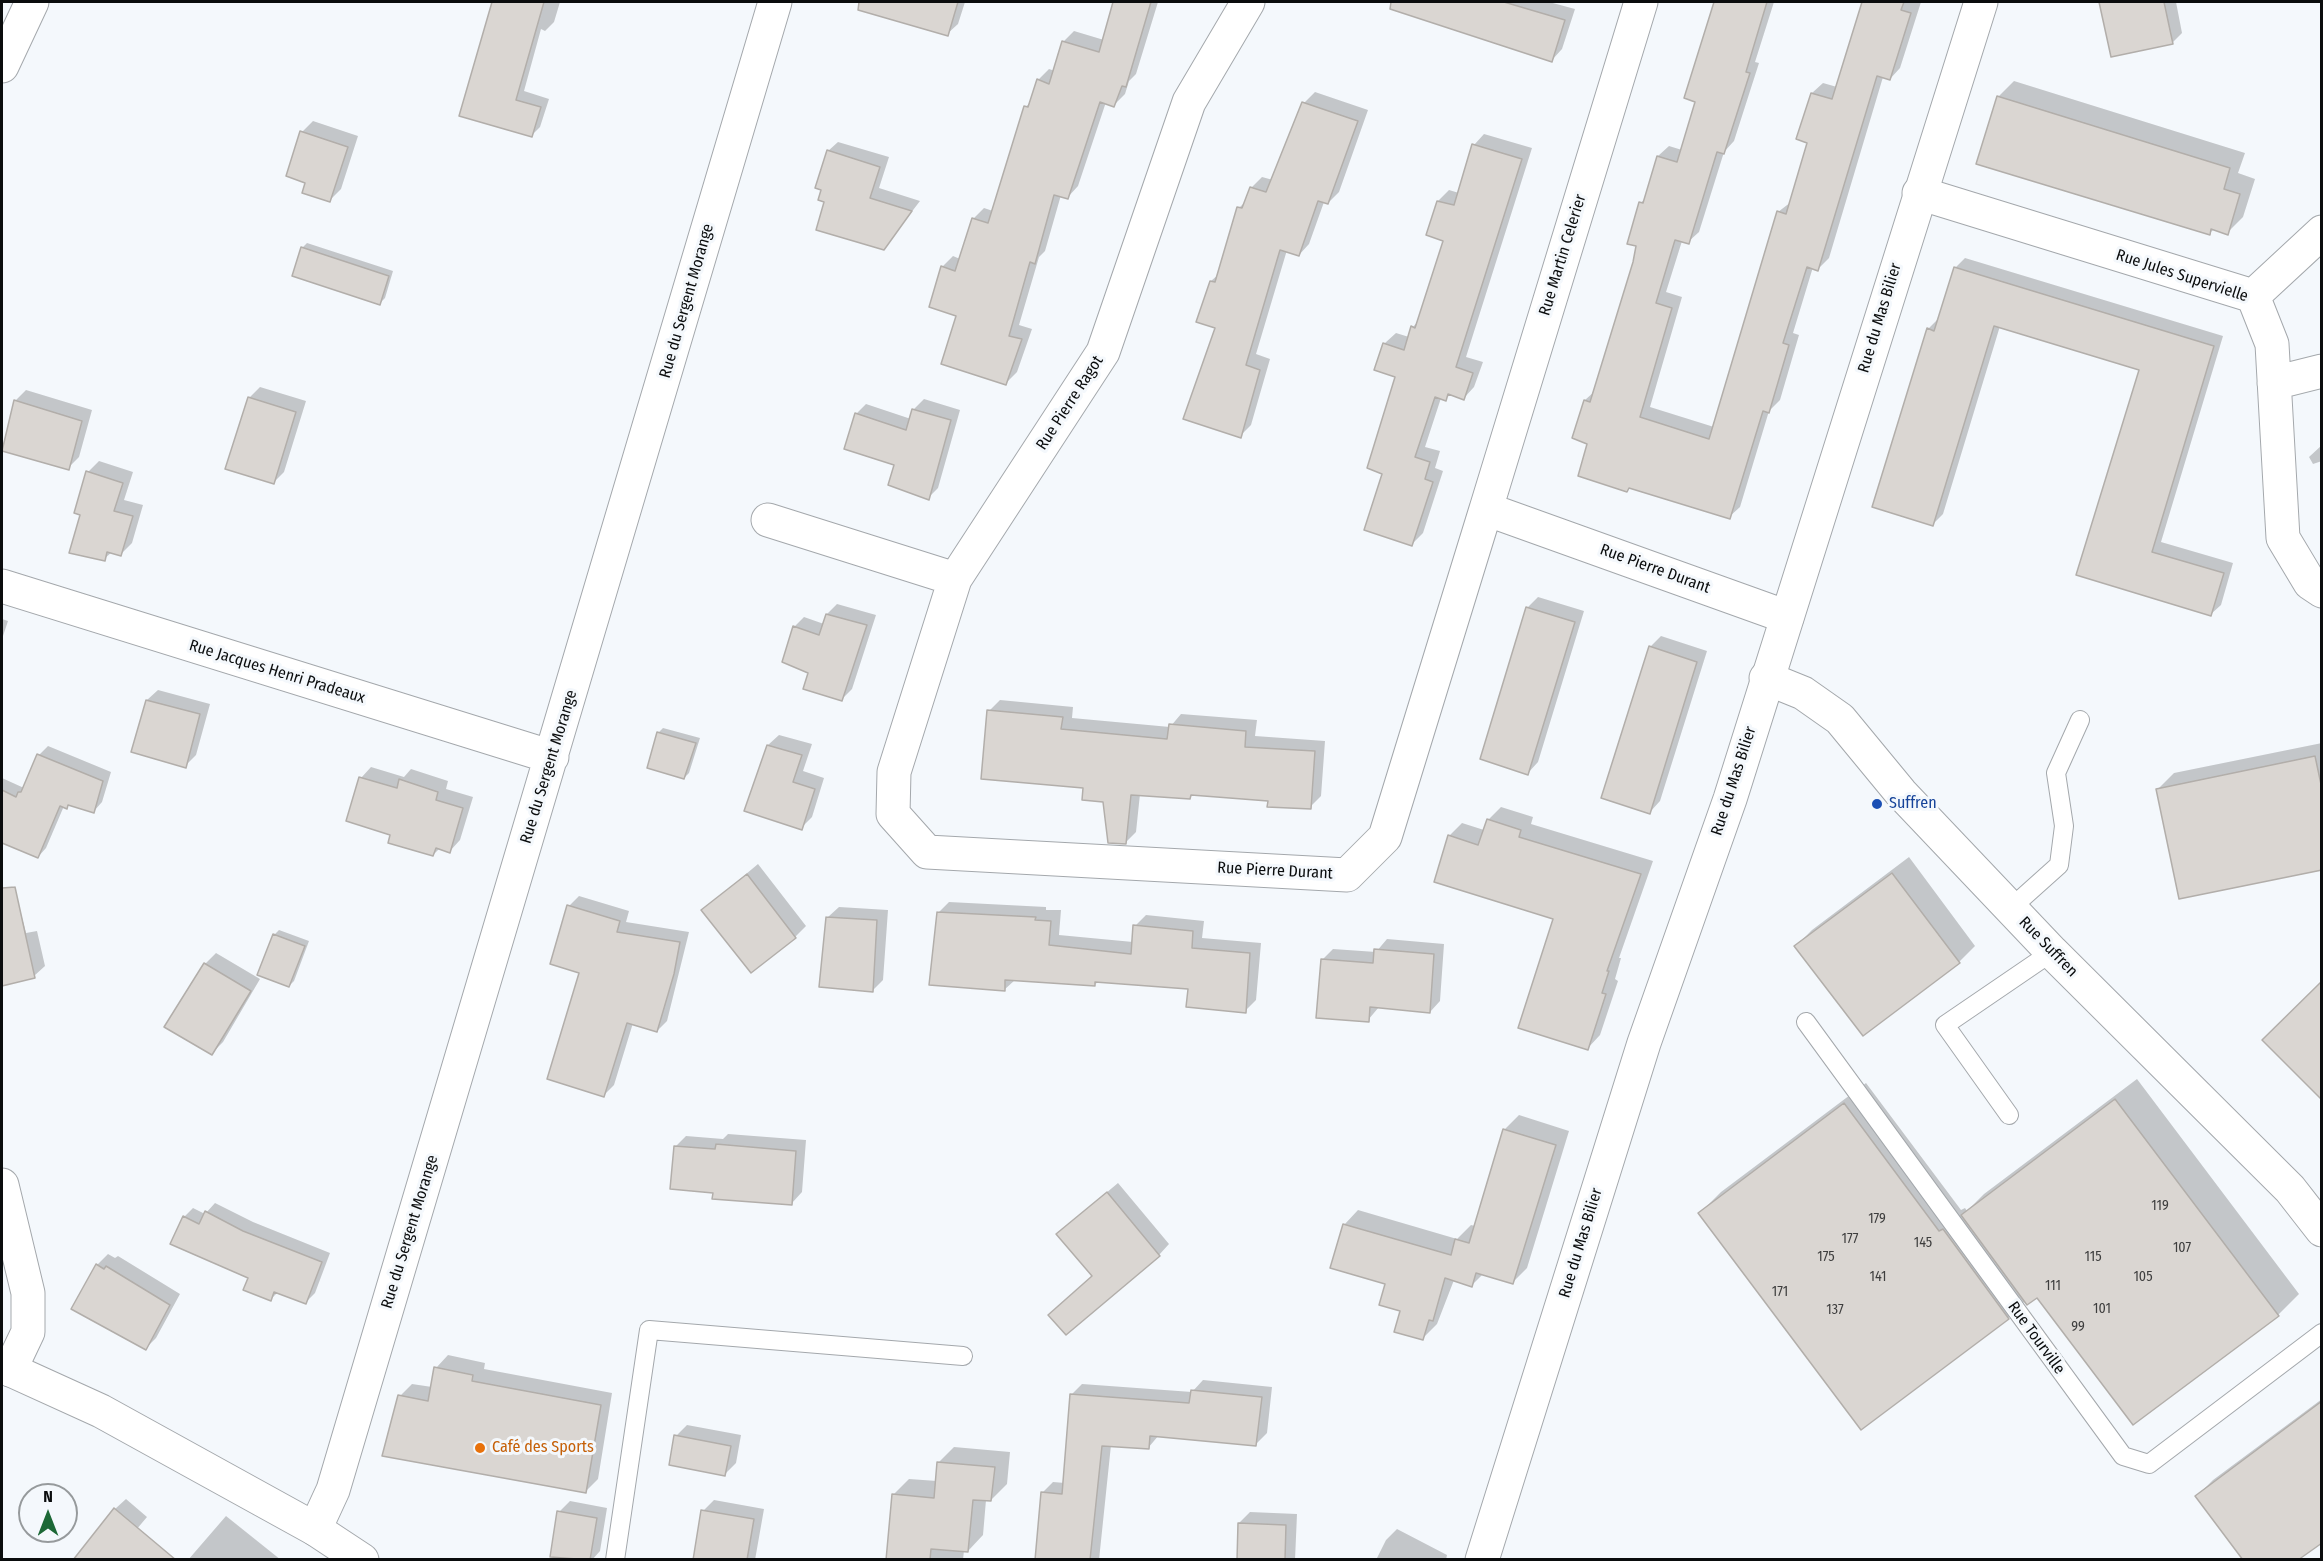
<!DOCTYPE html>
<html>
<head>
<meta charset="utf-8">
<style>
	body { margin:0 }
	#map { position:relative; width:2323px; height:1561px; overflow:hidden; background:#f4f8fc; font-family:"Fira Sans Condensed",sans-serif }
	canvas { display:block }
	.frame { position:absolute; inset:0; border:3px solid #0a0c0d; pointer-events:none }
	.north { position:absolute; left:18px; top:1483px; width:60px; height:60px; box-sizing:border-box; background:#f4f8fc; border:2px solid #969a9c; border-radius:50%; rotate:0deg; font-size:16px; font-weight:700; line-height:24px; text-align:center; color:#0a0c0d }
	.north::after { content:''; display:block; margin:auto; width:21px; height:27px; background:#1c6836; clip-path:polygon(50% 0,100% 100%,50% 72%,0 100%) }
</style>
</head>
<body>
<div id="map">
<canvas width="2323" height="1561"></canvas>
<div class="frame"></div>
<div class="north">N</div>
</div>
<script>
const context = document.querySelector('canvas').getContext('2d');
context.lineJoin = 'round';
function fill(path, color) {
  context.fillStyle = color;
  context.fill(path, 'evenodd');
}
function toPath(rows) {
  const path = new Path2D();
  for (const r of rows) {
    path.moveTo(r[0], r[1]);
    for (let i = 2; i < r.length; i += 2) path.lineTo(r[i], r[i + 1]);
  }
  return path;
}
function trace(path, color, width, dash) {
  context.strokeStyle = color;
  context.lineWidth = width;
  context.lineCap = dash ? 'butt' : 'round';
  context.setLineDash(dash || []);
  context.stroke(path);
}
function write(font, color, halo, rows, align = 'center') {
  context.font = font + ' "Fira Sans Condensed",sans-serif';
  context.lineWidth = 6;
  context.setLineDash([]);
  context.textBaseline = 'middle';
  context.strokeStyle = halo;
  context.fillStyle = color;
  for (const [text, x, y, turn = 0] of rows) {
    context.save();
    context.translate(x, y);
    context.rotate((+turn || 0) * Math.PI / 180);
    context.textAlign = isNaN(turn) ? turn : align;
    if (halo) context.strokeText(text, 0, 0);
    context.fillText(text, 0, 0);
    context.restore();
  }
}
const shadow = toPath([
	[493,2,560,2,554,22,545,31,541,29,524,91,549,99,540,127,532,135,461,115],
	[902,2,965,2,958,24,947,34,897,20],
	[1114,2,1158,2,1136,74,1129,81,1125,94,1114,105,1106,102,1078,186,1068,197,1061,195,1045,251,1039,257,1019,325,1032,329,1017,372,1006,383,958,315,942,267,953,256,960,259,973,219,984,208,993,211,1026,107,1031,101,1038,80,1049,69,1055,71,1064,41,1074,31,1104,40],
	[1419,2,1549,2,1575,9,1562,49,1552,60],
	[1715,2,1774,2,1755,62,1759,63,1734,141,1724,152,1699,232,1688,242,1682,241,1666,292,1682,297,1650,407,1714,427,1778,212,1791,202,1809,143,1812,93,1823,83,1837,87,1864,2,1921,2,1900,68,1890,79,1883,77,1829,258,1818,269,1813,267,1793,333,1799,335,1780,400,1769,411,1740,507,1729,517,1631,487,1627,490,1589,443,1585,400,1595,391,1635,263,1641,203,1646,197,1658,156,1669,146,1682,150,1697,101,1686,97],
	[2101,2,2176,2,2182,33,2172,43,2112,56],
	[2014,81,2245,153,2238,173,2255,179,2243,217,2227,233,2214,229,2209,234,1998,97],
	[1315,92,1368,110,1339,192,1328,203,1324,202,1309,244,1299,255,1287,250,1256,354,1270,359,1251,425,1240,436,1217,327,1211,281,1219,274,1239,208,1247,200,1251,188,1262,177,1273,180,1304,103],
	[313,121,358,136,341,189,330,200,307,182,302,132],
	[1484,134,1532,148,1466,357,1483,362,1474,387,1464,398,1451,394,1445,399,1441,398,1425,447,1440,451,1435,468,1443,471,1423,533,1412,544,1384,473,1397,376,1376,369,1385,343,1396,333,1409,337,1413,327,1419,320,1444,240,1438,201,1449,190,1459,193,1474,145],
	[838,142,889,157,879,188,920,201,884,248,825,201,828,151],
	[307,243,393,271,385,298,380,303,302,248],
	[1965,258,2223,336,2161,542,2233,563,2221,605,2211,614,2078,574,2141,369,2000,326,1943,514,1933,524,1928,329,1938,319,1955,268],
	[260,387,306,401,284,472,273,483,249,398],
	[26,390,92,410,79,457,68,468,2,449,15,401],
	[924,399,960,410,938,488,928,498,856,414,866,404,911,419,914,409],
	[2322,445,2322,461,2313,464,2309,457],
	[99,461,133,472,124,500,143,505,132,543,121,554,112,552,104,559,81,514,88,472],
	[1538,597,1584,611,1538,762,1528,773,1527,608],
	[837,604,876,615,852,689,842,699,810,672,794,627,804,617,824,624,827,614],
	[2,619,8,621,2,639],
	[1661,636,1707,651,1660,801,1650,812,1650,647],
	[158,690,210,704,196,755,185,766,147,700],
	[1000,700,1073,707,1072,718,1170,727,1181,714,1257,720,1255,736,1325,741,1321,796,1310,807,1269,800,1193,794,1190,798,1140,794,1136,832,1125,843,1105,801,989,711],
	[663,728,700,738,689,773,684,778,658,733],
	[779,735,812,744,803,771,824,778,812,817,801,828,768,745],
	[2322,743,2322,869,2158,789,2174,773],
	[48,746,111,772,102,802,94,811,69,804,64,806,46,848,38,857,2,841,4,829,2,827,2,778,24,788,39,755],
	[371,767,404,777,411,769,448,781,446,789,473,797,460,840,450,851,440,848,433,855,392,834,361,778],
	[1501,807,1533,817,1531,824,1653,861,1619,958,1621,958,1615,979,1618,981,1600,1035,1587,1049,1555,918,1449,836,1462,823,1484,830,1488,820],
	[1909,857,1975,946,1959,962,1796,946,1812,930],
	[758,864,806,926,795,937,703,910],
	[579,896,629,911,626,922,689,932,667,1021,657,1031,633,1023,614,1085,604,1095,569,906],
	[949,902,1046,907,1046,910,1061,910,1059,935,1133,942,1135,926,1146,915,1204,921,1202,938,1261,943,1256,1000,1245,1011,1190,988,1098,981,1095,985,1015,980,1004,990,938,913],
	[839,907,888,910,883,980,872,991,828,917],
	[20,910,26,933,37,931,45,966,34,976,2,984,2,915],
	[279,930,309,941,294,981,289,986,274,935],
	[1387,939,1444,944,1440,1001,1430,1012,1379,1007,1368,1020,1322,960,1333,949,1376,952],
	[216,953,260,979,223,1042,212,1053,205,964],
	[2137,1079,2299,1294,2278,1315,2037,1295,2025,1301,2008,1318,1700,1213,1721,1192,1866,1083,1961,1210,1965,1208,1967,1211,1984,1194],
	[1519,1115,1569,1131,1527,1268,1513,1282,1484,1273,1472,1285,1454,1280,1437,1324,1423,1338,1402,1310,1387,1283,1344,1225,1358,1210,1457,1239,1471,1225,1475,1226,1504,1130],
	[728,1134,806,1140,802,1192,792,1203,714,1192,675,1147,686,1136,723,1139],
	[1118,1183,1169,1244,1159,1255,1093,1275,1069,1224],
	[215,1203,253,1222,330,1253,315,1293,306,1302,278,1292,271,1299,184,1217,193,1208,205,1214],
	[108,1254,115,1258,118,1256,180,1294,156,1338,145,1349,73,1309,97,1265],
	[448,1355,485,1363,484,1369,612,1393,598,1479,586,1491,400,1396,412,1384,432,1387,436,1368],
	[1203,1380,1272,1387,1267,1433,1256,1444,1159,1435,1148,1448,1111,1445,1099,1560,1037,1560,1042,1493,1053,1482,1065,1483,1071,1395,1082,1384,1192,1392],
	[2322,1399,2322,1541,2197,1496,2213,1480],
	[687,1425,741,1435,736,1463,725,1474,676,1436],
	[954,1447,1010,1452,1007,1484,991,1500,986,1500,983,1535,968,1551,964,1550,963,1560,888,1560,893,1495,909,1479,937,1481,938,1463],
	[126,1499,147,1517,114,1556,115,1509],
	[714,1500,764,1509,755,1560,695,1560,703,1511],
	[570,1501,607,1508,600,1551,592,1560,551,1555,559,1512],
	[1250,1512,1297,1514,1295,1560,1238,1560,1239,1523],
	[226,1516,281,1560,188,1560],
	[1397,1529,1447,1555,1446,1560,1376,1560,1386,1540]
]);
const building = toPath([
	[492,2,544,2,516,100,541,107,532,137,459,116,492,2],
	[859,2,958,2,948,36,858,10,859,2],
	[1113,2,1151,2,1126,87,1122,86,1114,107,1100,102,1068,199,1054,195,1035,264,1030,262,1009,336,1022,339,1006,385,941,364,956,316,929,307,941,266,955,271,972,218,988,223,1024,106,1028,107,1037,79,1049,84,1062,41,1099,52,1113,2],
	[1391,2,1504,2,1565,20,1552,62,1390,9,1391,2],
	[1714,2,1767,2,1746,72,1750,73,1724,154,1717,152,1689,244,1675,240,1656,303,1672,308,1640,417,1709,439,1777,211,1786,214,1807,143,1796,139,1811,93,1832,99,1862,2,1904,2,1901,10,1911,13,1890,80,1877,76,1818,271,1807,267,1783,343,1789,345,1769,413,1763,411,1730,519,1629,488,1627,492,1578,476,1587,444,1572,438,1584,400,1590,402,1633,262,1636,246,1627,244,1639,202,1643,203,1657,156,1677,162,1695,102,1684,98,1714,2],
	[2099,2,2164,2,2173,44,2111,57,2099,2],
	[1997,96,2230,168,2224,189,2240,194,2228,235,2211,229,2210,235,1976,164,1997,96],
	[1302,102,1358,121,1328,204,1318,201,1299,256,1280,250,1246,365,1260,370,1241,438,1183,419,1215,328,1196,322,1210,281,1215,282,1237,207,1242,208,1250,187,1266,192,1302,102],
	[300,131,348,147,330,202,302,193,305,183,286,176,300,131],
	[1472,144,1522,159,1456,367,1473,373,1464,400,1448,394,1446,401,1435,397,1415,457,1430,462,1425,479,1433,482,1412,546,1364,530,1382,474,1367,468,1395,377,1374,370,1383,343,1404,350,1411,326,1415,328,1443,241,1426,235,1437,201,1454,205,1472,144],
	[827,150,880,167,870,198,912,211,884,250,816,230,824,202,818,200,821,190,815,188,827,150],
	[301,247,389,276,380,305,292,276,301,247],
	[1954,267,2214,346,2152,552,2224,573,2211,616,2076,575,2139,370,1994,326,1933,526,1872,507,1927,328,1934,331,1954,267],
	[248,397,296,412,274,484,225,469,248,397],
	[14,400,82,421,69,470,2,451,14,400],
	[912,409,951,420,929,500,888,485,894,465,844,449,855,413,906,430,912,409],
	[86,471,123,483,114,511,133,516,121,556,107,552,105,561,69,553,80,515,74,513,86,471],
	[1526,607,1575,622,1528,775,1480,759,1526,607],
	[826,614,867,625,842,701,803,689,808,673,782,662,793,626,819,635,826,614],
	[1649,646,1697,662,1650,814,1601,798,1649,646],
	[146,700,200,714,186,768,131,752,146,700],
	[987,710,1063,717,1061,729,1167,739,1169,724,1246,731,1245,747,1315,751,1311,809,1267,807,1268,801,1191,795,1190,799,1131,795,1126,844,1108,843,1103,802,1082,800,1083,788,981,779,987,710],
	[657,732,696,743,684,779,647,768,657,732],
	[767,745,802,755,793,782,815,789,802,830,744,811,767,745],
	[37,754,103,781,94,813,68,805,67,809,60,806,38,858,2,843,2,790,16,797,18,792,21,792,37,754],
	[2315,756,2322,789,2322,870,2179,899,2156,789,2315,756],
	[359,777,397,788,399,779,438,792,436,800,463,808,450,853,436,848,433,856,388,843,390,835,346,821,359,777],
	[1487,819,1521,830,1519,837,1641,874,1607,971,1609,971,1602,993,1606,994,1588,1050,1518,1028,1553,919,1434,882,1448,835,1478,845,1487,819],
	[1892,873,1960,963,1863,1036,1794,946,1892,873],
	[747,874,796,938,751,973,701,910,747,874],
	[15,887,35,978,2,986,2,888,15,887],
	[567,905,620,921,617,932,680,942,674,974,657,1032,627,1023,604,1097,547,1079,579,973,550,964,567,905],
	[937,912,1036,917,1035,920,1051,921,1049,945,1131,954,1133,925,1193,931,1192,948,1250,953,1246,1013,1186,1007,1188,989,1095,982,1095,986,1005,980,1005,991,929,985,937,912],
	[826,917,877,920,873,992,819,987,826,917],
	[273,934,305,946,289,987,257,975,273,934],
	[1374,949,1434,954,1430,1013,1370,1007,1369,1022,1316,1018,1321,959,1373,963,1374,949],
	[204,963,251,991,212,1055,164,1027,204,963],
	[2322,981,2322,1100,2262,1040,2322,981],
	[2115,1099,2279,1316,2133,1425,2037,1298,2027,1305,1961,1215,2115,1099],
	[1844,1103,1939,1231,1943,1229,2009,1319,1861,1430,1698,1213,1844,1103],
	[1503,1129,1556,1145,1513,1284,1476,1273,1472,1287,1445,1278,1433,1321,1429,1320,1423,1340,1394,1332,1400,1311,1379,1305,1385,1284,1330,1268,1343,1224,1451,1255,1455,1239,1469,1243,1503,1129],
	[716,1144,796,1151,792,1205,712,1199,713,1193,670,1189,674,1146,715,1149,716,1144],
	[1107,1192,1160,1256,1066,1335,1048,1315,1092,1276,1056,1234,1107,1192],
	[205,1211,243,1231,322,1262,306,1304,274,1292,271,1301,243,1290,248,1278,170,1244,183,1216,199,1224,205,1211],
	[96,1264,104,1269,106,1266,170,1305,146,1350,71,1309,96,1264],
	[434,1367,473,1375,472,1381,601,1405,586,1493,382,1456,398,1395,428,1401,434,1367],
	[1191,1390,1262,1397,1256,1446,1150,1436,1149,1449,1102,1446,1090,1560,1035,1560,1041,1492,1062,1494,1070,1394,1189,1403,1191,1390],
	[2322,1401,2322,1543,2298,1560,2243,1560,2195,1496,2322,1401],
	[674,1435,731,1446,725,1476,669,1465,674,1435],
	[937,1462,995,1467,991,1501,973,1500,968,1552,931,1549,930,1560,886,1560,892,1494,934,1498,937,1462],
	[114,1508,176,1560,73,1560,114,1508],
	[701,1510,754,1519,747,1560,693,1560,701,1510],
	[557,1511,597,1518,590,1560,550,1557,557,1511],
	[1238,1523,1286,1525,1285,1560,1237,1560,1238,1523]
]);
const lane = toPath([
	[2011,908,2059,865,2064,826,2056,773,2080,720],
	[1806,1022,2123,1456,2149,1464,2322,1333],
	[2009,1115,1945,1025,2052,952],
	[615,1560,649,1330,963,1356]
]);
const street = toPath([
	[2,66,32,2],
	[1919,193,2253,296,2272,344,2283,538,2310,583,2322,591],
	[2253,296,2322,232],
	[2274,383,2322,371],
	[1486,509,1641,2],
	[768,520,955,579,1103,352,1189,102,1248,2],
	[955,579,894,772,893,814,927,852,1347,875,1385,837,1486,509,1787,617],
	[2,586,552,757],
	[1766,678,1803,693,1840,719,1901,793,2052,952,2290,1189,2322,1230],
	[2,1185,28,1293,28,1332,10,1370],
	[315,1529,333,1490,775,2]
]);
const secondary = toPath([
	[2,1366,101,1411,315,1529,362,1560],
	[1482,1560,1644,1043,1730,799,1981,2]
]);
const markers = [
	[1877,804,6,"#1a4fb4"],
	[480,1448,6,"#e8710a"]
];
const numberNames = [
	["119",2160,1206],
	["179",1877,1219],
	["177",1850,1239],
	["145",1923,1243],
	["107",2182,1248],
	["175",1826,1257],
	["115",2093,1257],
	["141",1878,1277],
	["105",2143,1277],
	["111",2053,1286],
	["171",1780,1292],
	["101",2102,1309],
	["137",1835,1310],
	["99",2078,1327]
];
const streetNames = [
	["Rue Martin Celerier",1563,255,-73],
	["Rue Jules Supervielle",2182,276,18],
	["Rue du Sergent Morange",687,301,-74],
	["Rue du Mas Bilier",1880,318,-73],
	["Rue Pierre Ragot",1070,403,-57],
	["Rue Pierre Durant",1655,569,20],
	["Rue Jacques Henri Pradeaux",277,672,17],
	["Rue du Sergent Morange",549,767,-73],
	["Rue du Mas Bilier",1734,781,-72],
	["Rue Pierre Durant",1275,871,3],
	["Rue Suffren",2048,947,46],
	["Rue du Sergent Morange",410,1232,-73],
	["Rue du Mas Bilier",1581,1243,-73],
	["Rue Tourville",2036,1338,54]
];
const transitNames = [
	["Suffren",1889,804]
];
const foodNames = [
	["Café des Sports",492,1448]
];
fill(shadow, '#0003');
fill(building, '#dad6d2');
trace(building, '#b2aeaa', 1.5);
trace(lane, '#a4a8ac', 20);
trace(street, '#a4a8ac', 35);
trace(secondary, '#a4a8ac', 35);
trace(lane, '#fff', 18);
trace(street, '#fff', 33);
trace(secondary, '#fff', 33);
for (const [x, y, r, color] of markers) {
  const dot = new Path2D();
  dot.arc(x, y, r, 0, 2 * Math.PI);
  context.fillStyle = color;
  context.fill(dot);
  trace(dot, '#f4f8fc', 2);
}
write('14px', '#3e3e3e', null, numberNames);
write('16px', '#0a0c0d', '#f4f8fc', streetNames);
write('16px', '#164399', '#f4f8fc', transitNames, 'left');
write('16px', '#c56008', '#f4f8fc', foodNames, 'left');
</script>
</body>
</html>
